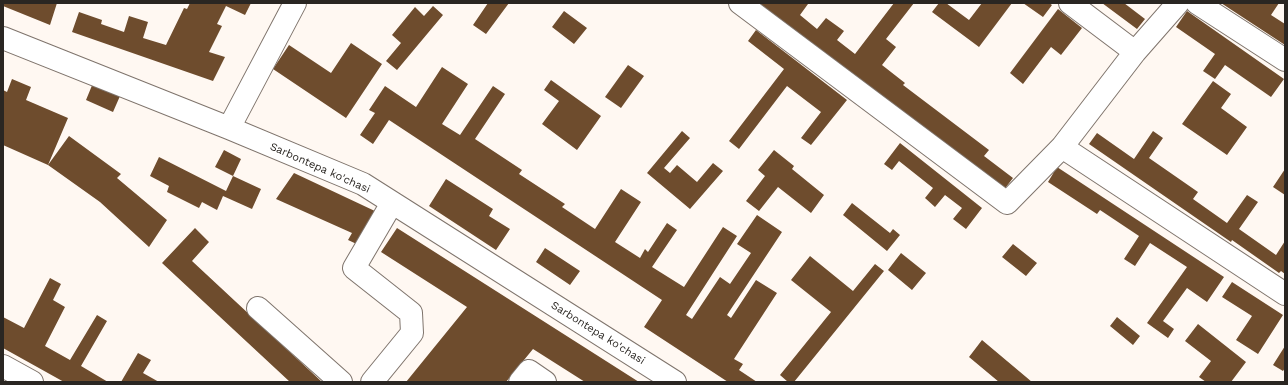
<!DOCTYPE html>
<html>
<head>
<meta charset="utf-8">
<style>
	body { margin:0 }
	#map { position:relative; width:1288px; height:385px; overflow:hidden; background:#fff8f2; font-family:"Work Sans",sans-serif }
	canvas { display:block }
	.frame { position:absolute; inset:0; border:4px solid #2a2622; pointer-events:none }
</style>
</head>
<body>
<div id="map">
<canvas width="1288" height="385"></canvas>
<div class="frame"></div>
</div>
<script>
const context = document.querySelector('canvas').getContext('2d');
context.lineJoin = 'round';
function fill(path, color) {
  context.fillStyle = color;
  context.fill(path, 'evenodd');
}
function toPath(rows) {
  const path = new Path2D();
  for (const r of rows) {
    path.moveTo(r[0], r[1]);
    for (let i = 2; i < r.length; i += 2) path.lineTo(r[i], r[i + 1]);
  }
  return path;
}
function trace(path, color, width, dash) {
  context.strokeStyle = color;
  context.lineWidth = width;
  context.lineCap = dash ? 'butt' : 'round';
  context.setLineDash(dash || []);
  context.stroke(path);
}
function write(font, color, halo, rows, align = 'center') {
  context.font = font + ' "Work Sans",sans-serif';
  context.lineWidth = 4;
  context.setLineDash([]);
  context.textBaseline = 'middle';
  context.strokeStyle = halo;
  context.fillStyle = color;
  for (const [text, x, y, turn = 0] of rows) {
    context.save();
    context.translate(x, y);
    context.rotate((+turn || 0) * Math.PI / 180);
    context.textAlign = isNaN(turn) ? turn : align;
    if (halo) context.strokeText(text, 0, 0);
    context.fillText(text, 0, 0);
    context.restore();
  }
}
const building = toPath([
	[3,3,57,3,50,25,3,6],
	[190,3,251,3,245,15,226,6,217,24,222,26,209,52,225,57,213,81,72,32,79,12,102,20,101,24,124,32,129,16,148,22,143,38,166,45,184,8,187,9],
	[488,3,509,3,486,34,473,25],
	[758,3,807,3,808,4,800,15,817,29,826,18,844,31,837,40,855,54,894,3,914,3,886,39,896,47,882,65,905,83,903,85,989,150,984,156,1013,178,1003,191],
	[939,3,946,3,969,20,982,3,1012,3,979,47,932,12],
	[1023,3,1049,3,1052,5,1043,17],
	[1102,3,1124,3,1145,19,1137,29],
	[1221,3,1279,3,1271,15,1285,24,1285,45],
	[433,6,443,15,397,70,386,61,401,43,392,35,415,7,424,16],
	[1058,9,1082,28,1061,55,1051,47,1023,84,1010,73],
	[564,11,587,28,574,44,552,27],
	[1187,11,1284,79,1271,97,1225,65,1215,79,1203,71,1215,54,1176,27],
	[756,30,847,100,811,145,801,138,821,112,787,86,739,149,729,141,784,69,748,41],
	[351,43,382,64,346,118,273,69,289,45,331,73],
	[628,65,644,76,621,108,605,97],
	[442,67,468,84,442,124,460,135,493,86,505,94,475,139,522,170,519,174,565,204,562,207,595,229,621,189,641,202,615,242,640,258,645,249,648,252,667,223,677,230,652,267,684,287,723,227,737,236,686,315,692,319,720,277,730,284,751,253,737,244,757,215,782,232,727,315,731,318,756,280,777,293,734,359,743,364,739,370,757,382,728,382,644,327,662,300,389,120,373,144,360,135,375,113,369,110,385,86,416,107],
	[12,79,31,87,26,100,68,118,48,165,69,136,121,174,117,178,167,220,149,247,100,202,48,165,3,145,3,90,7,92],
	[551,80,601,116,577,150,542,124,559,101,544,90],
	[1213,81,1231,94,1221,108,1247,127,1227,155,1182,124],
	[93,83,120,96,113,112,86,100],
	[682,131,690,138,664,168,670,173,677,165,697,182,713,163,723,171,690,209,647,173],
	[1153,131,1163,138,1149,158,1198,192,1193,199,1227,223,1247,195,1258,202,1239,229,1276,255,1285,241,1285,274,1281,271,1279,273,1232,240,1231,242,1089,144,1097,133,1134,159],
	[900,143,982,208,966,229,953,219,962,208,945,195,935,207,925,198,933,188,899,161,892,170,884,164],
	[224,150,241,159,233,176,215,167],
	[774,150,794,166,792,169,824,195,811,213,778,187,759,211,746,201,765,176,758,170],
	[159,157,226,191,233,176,261,189,252,209,223,196,217,210,202,202,199,208,167,192,169,186,150,176],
	[1057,167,1224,277,1207,302,1187,288,1163,321,1174,329,1168,338,1147,323,1187,267,1150,243,1135,266,1124,259,1139,236,1100,210,1097,214,1048,182],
	[1285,169,1285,195,1273,187],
	[294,173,377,212,361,246,348,240,352,233,276,199],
	[446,179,493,209,489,216,510,229,496,250,429,206],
	[852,203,890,233,893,229,900,235,887,251,843,215],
	[195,228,209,242,192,261,322,382,290,382,162,263],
	[397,228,639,382,585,382,533,349,506,382,406,382,467,307,381,252],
	[1013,244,1037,263,1026,276,1002,257],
	[545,248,580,271,570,285,536,262],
	[901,253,926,273,912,290,888,270],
	[810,256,853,291,875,264,884,271,794,382,788,382,780,375,831,312,791,280],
	[50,278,61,284,53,300,65,307,45,346,70,360,97,315,107,321,81,366,108,382,64,382,3,348,3,317,24,328],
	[1232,282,1283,315,1258,354,1236,340,1252,316,1222,297],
	[1117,317,1140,336,1133,345,1110,326],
	[1198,324,1246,362,1231,382,1206,382,1199,377,1211,361,1185,341],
	[982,340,1032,382,999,382,969,357],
	[1285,346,1285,368,1283,371,1273,365],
	[138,353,151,360,143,373,159,382,121,382]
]);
const minor = toPath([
	[740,3,1007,203,1062,147,1135,52,1178,3],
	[1070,3,1135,52],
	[1197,3,1285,60],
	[3,38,229,128,363,184,675,382],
	[229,128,295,3],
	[1062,147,1285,294],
	[258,308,341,382],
	[3,366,32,382],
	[372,382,412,333,411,313,354,268,392,203],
	[520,382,529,371,545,382]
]);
const streetNames = [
	["Sarbontepa ko'chasi",320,168,24],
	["Sarbontepa ko'chasi",598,333,32]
];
fill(building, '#6e4c2d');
trace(minor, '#7f746c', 24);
trace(minor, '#fff', 22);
write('11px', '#2a2622', '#fff', streetNames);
</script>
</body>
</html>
